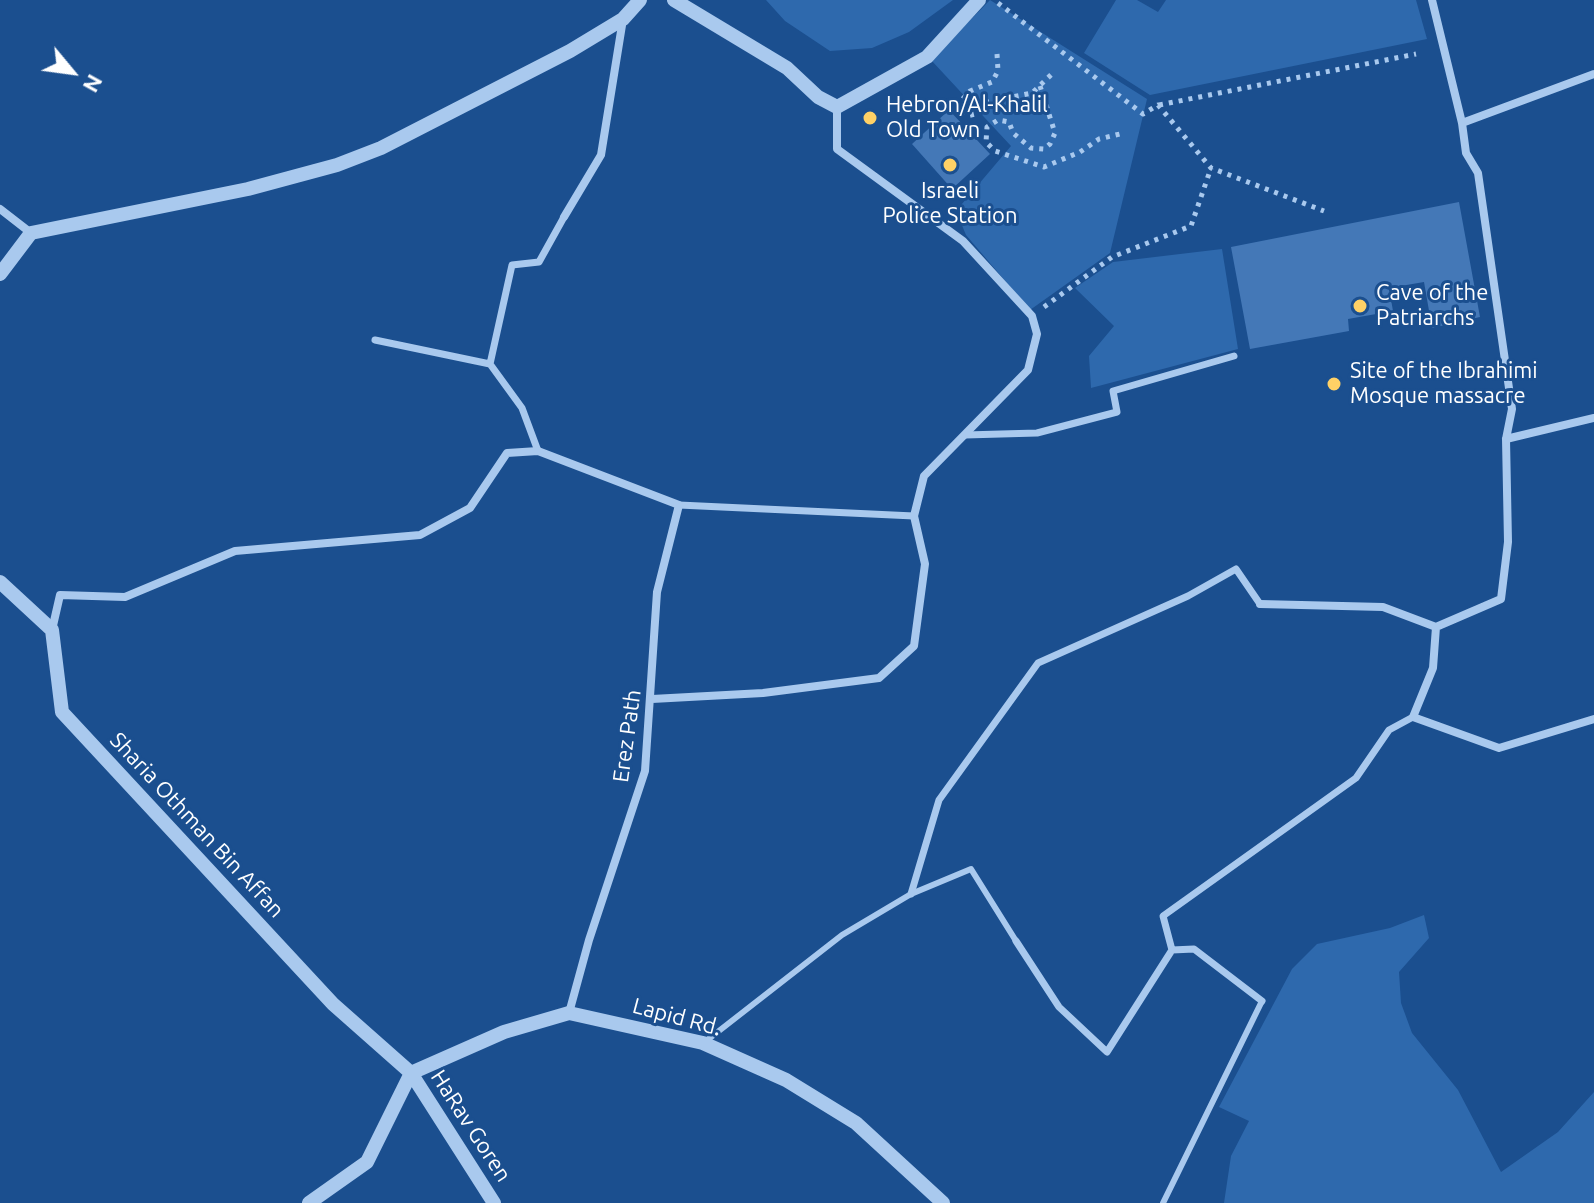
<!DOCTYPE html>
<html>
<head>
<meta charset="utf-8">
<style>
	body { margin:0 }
	#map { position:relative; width:1594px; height:1203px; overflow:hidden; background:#1b4f8f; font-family:Ubuntu,sans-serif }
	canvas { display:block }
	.north { position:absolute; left:32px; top:32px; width:80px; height:80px; -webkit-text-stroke:6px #1b4f8f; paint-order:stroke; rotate:119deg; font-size:22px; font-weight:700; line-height:32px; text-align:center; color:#fff }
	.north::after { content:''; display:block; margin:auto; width:28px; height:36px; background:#fff; clip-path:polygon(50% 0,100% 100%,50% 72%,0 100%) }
</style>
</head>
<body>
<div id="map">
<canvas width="1594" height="1203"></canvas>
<div class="north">N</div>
</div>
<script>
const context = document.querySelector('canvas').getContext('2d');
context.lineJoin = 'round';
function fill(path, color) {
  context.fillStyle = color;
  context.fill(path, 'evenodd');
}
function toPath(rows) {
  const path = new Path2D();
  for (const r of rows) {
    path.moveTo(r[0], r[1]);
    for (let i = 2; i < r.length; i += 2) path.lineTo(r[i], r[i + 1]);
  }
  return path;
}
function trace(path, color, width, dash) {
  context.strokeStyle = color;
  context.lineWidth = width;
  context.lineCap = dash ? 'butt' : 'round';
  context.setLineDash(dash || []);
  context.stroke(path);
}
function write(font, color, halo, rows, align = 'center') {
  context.font = font + ' Ubuntu,sans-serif';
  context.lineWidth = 6;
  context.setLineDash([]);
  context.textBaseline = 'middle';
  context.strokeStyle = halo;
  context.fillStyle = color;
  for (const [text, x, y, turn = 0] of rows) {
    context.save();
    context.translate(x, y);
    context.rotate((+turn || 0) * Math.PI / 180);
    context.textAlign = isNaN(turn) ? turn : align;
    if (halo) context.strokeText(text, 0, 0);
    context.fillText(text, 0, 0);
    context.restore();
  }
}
const green = toPath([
	[766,0,953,0,909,32,872,48,830,51,785,21],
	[990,0,1147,99,1110,253,1030,310,966,235,956,211,1011,146,931,60],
	[1116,0,1137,0,1158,12,1166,0,1416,0,1427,39,1150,95,1084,53],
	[1222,249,1238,349,1091,388,1089,356,1114,326,1075,288,1113,262],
	[1424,915,1429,938,1399,972,1401,1003,1412,1033,1458,1090,1501,1172,1558,1132,1594,1092,1594,1203,1224,1203,1231,1156,1249,1121,1219,1107,1292,969,1317,944,1390,928]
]);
const building = toPath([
	[949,110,990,154,952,189,912,144],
	[1459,202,1480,317,1432,328,1424,282,1389,288,1393,311,1348,319,1349,331,1250,349,1231,247]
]);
const path = toPath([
	[998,3,1143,114,1158,105,1211,168,1324,211],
	[997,54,998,71,992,82,970,91,958,104,960,111,967,116,975,114,988,102,1032,93,1054,72],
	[1040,86,1055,133,1050,144,1044,149,1031,148,1013,133,1009,122,998,120,987,127,986,142,995,151,1044,167,1080,152,1099,139,1124,133],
	[1159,105,1416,54],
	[1044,307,1112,257,1191,226,1211,168]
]);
const service = toPath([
	[706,1041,842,935,911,894,971,869,1016,941],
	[1163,1203,1262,1001]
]);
const pedestrian = toPath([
	[375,340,490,364],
	[965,435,1037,433,1117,412,1113,391,1234,356],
	[538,451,522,408,490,364,512,265,539,262,564,217],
	[679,505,914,516],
	[911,894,939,800,1038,663,1188,596,1236,569,1260,604],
	[1016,941,1059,1007,1107,1052,1172,950,1163,916,1356,778,1389,730,1413,717],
	[1172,950,1194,949,1262,1001]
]);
const minor = toPath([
	[1432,0,1462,123,1466,153,1478,173,1512,409,1506,439,1508,542,1501,599,1436,627,1433,668,1413,717,1499,748,1594,719],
	[1462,123,1594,74],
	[0,209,31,233],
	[564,217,601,155,623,19],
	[1506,439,1594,418],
	[1260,604,1383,607,1436,627],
	[52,630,60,595,125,597,235,551,420,535,470,508,507,453,538,451,679,505,657,592,645,771,589,940,569,1013],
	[652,699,763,693,879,678,914,646,925,564,914,516,924,476,1028,370,1037,334,1032,316,963,241,837,149,837,107]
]);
const tertiary = toPath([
	[674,0,787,68,818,97,837,107,927,57,979,0],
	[0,274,31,233,248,189,337,165,381,148,570,51,623,19,640,0],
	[0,582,52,630,62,712,333,1004,411,1073,494,1203],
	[411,1073,504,1032,569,1013,703,1043,786,1080,856,1123,943,1203],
	[309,1203,367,1162,411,1073]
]);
const markers = [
	[870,118,8,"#ffd166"],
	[950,165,8,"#ffd166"],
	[1360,306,8,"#ffd166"],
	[1334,384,8,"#ffd166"]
];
const poiNames = [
	["Hebron/Al-Khalil",886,105],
	["Old Town",886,130],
	["Israeli",950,191,"center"],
	["Police Station",950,216,"center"],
	["Cave of the",1376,293],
	["Patriarchs",1376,318],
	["Site of the Ibrahimi",1350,371],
	["Mosque massacre",1350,396]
];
const streetNames = [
	["Erez Path",627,736,-82],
	["Sharia Othman Bin Affan",197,825,47],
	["Lapid Rd.",677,1017,15],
	["HaRav Goren",471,1126,57]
];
fill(green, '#2e69ad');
fill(building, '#4478b7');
trace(path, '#a9c9ee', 5, [4, 6]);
trace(service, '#a9c9ee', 6);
trace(pedestrian, '#a9c9ee', 7);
trace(minor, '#a9c9ee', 8);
trace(tertiary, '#a9c9ee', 14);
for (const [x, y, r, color] of markers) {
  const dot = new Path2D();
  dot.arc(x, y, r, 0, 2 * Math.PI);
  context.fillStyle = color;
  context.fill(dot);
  trace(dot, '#1b4f8f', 3);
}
write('22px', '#fff', '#1b4f8f', poiNames, 'left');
write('22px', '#fff', '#1b4f8f', streetNames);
</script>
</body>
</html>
